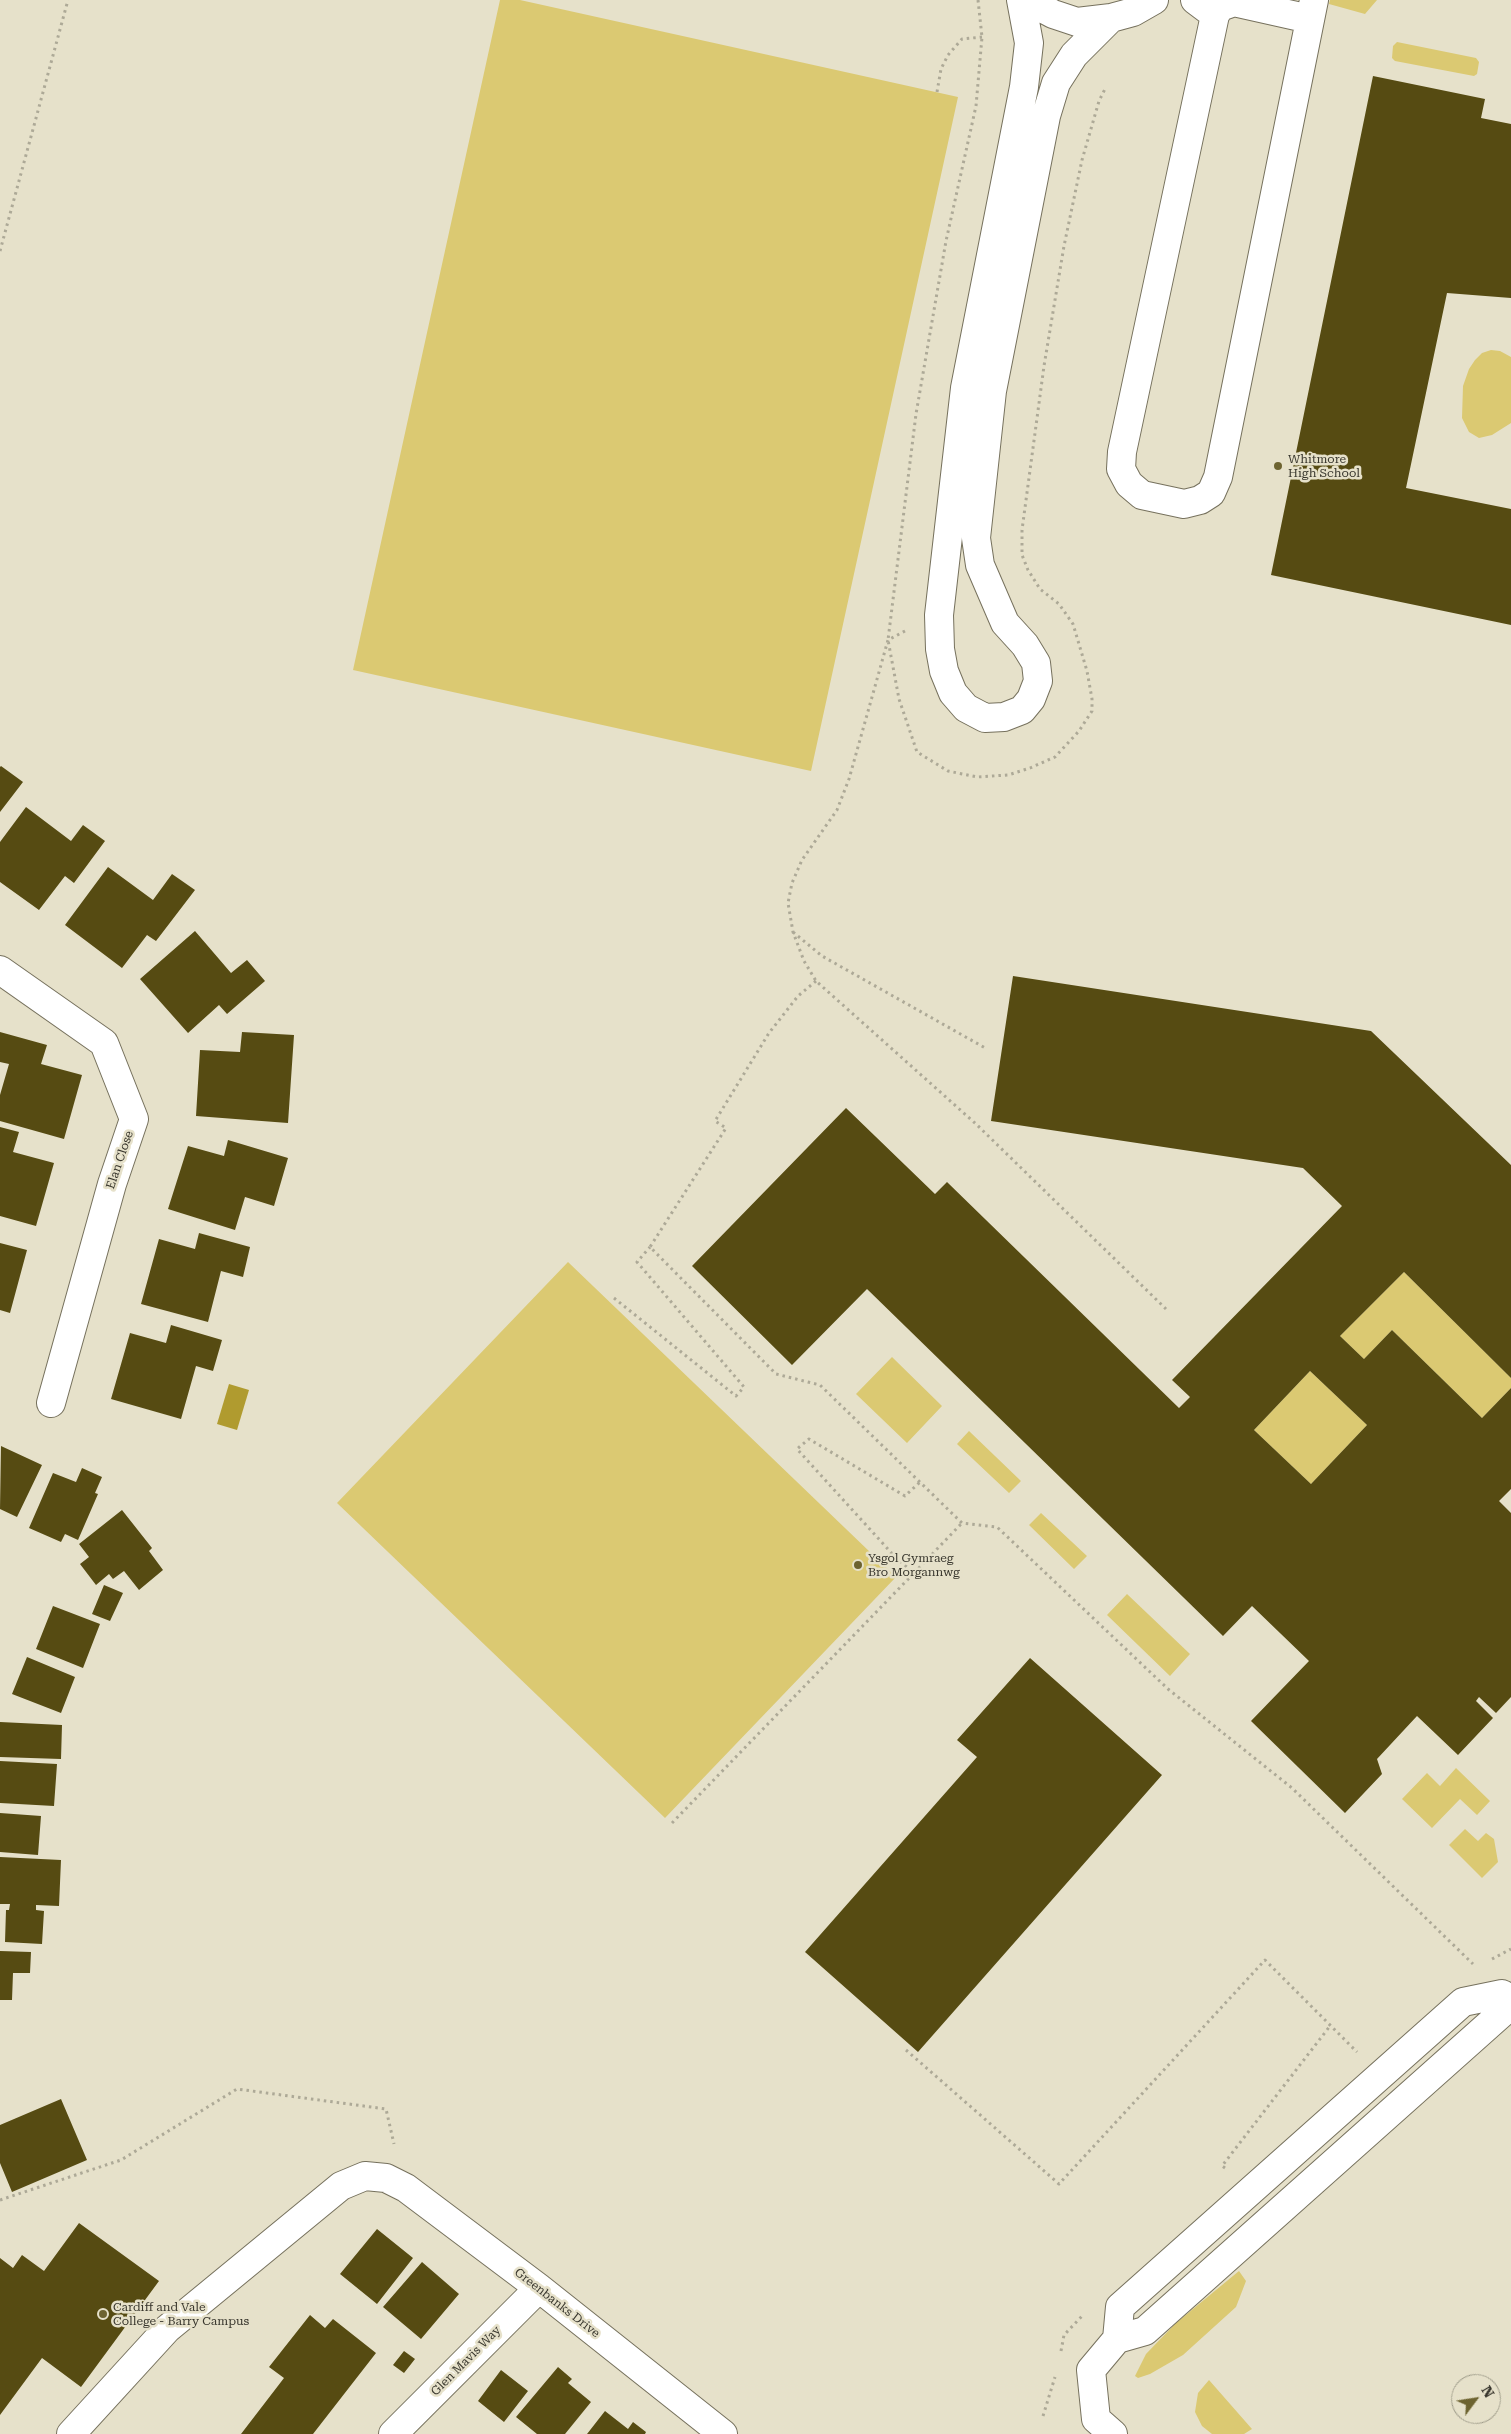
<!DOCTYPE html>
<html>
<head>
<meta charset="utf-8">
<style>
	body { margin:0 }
	#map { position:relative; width:1511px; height:2434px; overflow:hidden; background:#e6e1ca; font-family:"Roboto Serif",serif }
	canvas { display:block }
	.north { position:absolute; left:1451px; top:2374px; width:50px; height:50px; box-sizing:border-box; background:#e6e1ca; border:1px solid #a09d8b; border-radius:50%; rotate:59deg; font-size:14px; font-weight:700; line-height:20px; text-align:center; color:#38362d }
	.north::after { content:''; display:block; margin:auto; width:18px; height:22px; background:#6d6330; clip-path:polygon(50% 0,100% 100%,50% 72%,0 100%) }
</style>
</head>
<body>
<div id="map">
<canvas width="1511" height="2434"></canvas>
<div class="north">N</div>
</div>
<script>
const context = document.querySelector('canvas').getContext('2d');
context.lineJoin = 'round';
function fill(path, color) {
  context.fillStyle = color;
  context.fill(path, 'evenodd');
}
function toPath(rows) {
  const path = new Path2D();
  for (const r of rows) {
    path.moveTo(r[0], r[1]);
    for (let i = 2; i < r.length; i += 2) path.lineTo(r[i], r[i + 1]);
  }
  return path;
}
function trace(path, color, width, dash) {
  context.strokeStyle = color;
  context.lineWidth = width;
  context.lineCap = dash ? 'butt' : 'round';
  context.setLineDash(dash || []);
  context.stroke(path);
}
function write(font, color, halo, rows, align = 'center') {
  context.font = font + ' "Roboto Serif",serif';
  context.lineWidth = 5;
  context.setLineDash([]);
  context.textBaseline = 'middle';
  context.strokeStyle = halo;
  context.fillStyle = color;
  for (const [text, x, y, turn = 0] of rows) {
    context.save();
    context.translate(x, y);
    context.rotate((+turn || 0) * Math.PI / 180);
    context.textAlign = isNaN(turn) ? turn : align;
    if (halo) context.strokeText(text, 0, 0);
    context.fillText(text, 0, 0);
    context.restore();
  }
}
const green = toPath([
	[500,0,520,0,958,97,811,771,353,670],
	[1330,0,1377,0,1365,14,1329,4],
	[1397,42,1476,58,1479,62,1477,74,1474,76,1395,61,1392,58,1393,46],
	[1491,350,1500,351,1511,357,1511,423,1492,435,1479,438,1469,432,1462,418,1463,386,1469,369,1475,360,1482,353],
	[568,1262,896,1577,665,1818,337,1503],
	[1404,1272,1511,1378,1511,1388,1482,1418,1392,1330,1364,1359,1340,1336],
	[892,1357,942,1406,907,1443,856,1394],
	[1310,1371,1367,1425,1311,1484,1254,1430],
	[969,1431,1021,1481,1009,1493,957,1444],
	[1041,1513,1087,1556,1074,1569,1029,1525],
	[1127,1594,1190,1654,1170,1676,1107,1615],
	[1456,1768,1490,1801,1477,1815,1460,1799,1432,1828,1402,1799,1427,1773,1440,1786],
	[1465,1829,1478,1841,1486,1833,1494,1839,1498,1862,1482,1878,1449,1845],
	[1239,2271,1246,2281,1236,2307,1183,2355,1150,2374,1138,2378,1135,2376,1146,2354,1176,2323],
	[1209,2380,1252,2429,1244,2434,1212,2434,1202,2426,1195,2412,1198,2393]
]);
const water = toPath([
	[229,1384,249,1390,237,1430,217,1424]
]);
const building = toPath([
	[1373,76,1485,99,1481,118,1511,124,1511,298,1447,293,1406,488,1511,509,1511,625,1271,575],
	[1,766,23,782,0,812,0,767],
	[26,807,71,841,83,825,105,841,74,883,65,876,39,910,0,882,0,842],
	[108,867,153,900,172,874,195,890,156,941,147,935,122,968,65,925],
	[195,931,231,973,247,960,265,981,227,1014,219,1005,188,1033,140,979],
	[1013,976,1371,1031,1511,1165,1511,1378,1404,1272,1340,1336,1364,1359,1392,1330,1482,1418,1511,1388,1511,1489,1499,1501,1511,1513,1511,1697,1496,1713,1479,1697,1476,1701,1493,1718,1458,1755,1417,1716,1377,1759,1382,1774,1345,1813,1251,1721,1309,1661,1252,1606,1223,1636,867,1289,792,1365,692,1266,846,1108,935,1194,947,1182,1179,1408,1190,1397,1172,1380,1342,1206,1303,1168,991,1121],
	[1310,1371,1367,1425,1311,1484,1254,1430],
	[0,1032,47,1045,41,1064,82,1075,64,1139,0,1121,0,1095,9,1064,0,1062],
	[242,1032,294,1035,288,1123,196,1116,200,1050,240,1052],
	[0,1127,19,1132,13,1152,54,1163,36,1226,0,1216],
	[228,1140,288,1158,274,1206,245,1197,235,1230,168,1209,188,1146,224,1156],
	[199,1233,250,1247,243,1277,221,1271,208,1322,141,1304,159,1239,195,1249],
	[0,1243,27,1250,10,1313,0,1310],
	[171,1325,222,1340,213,1371,196,1366,181,1419,111,1399,130,1333,166,1343],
	[1,1446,42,1465,17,1517,0,1509],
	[82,1468,102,1477,95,1493,98,1494,78,1540,65,1534,61,1542,29,1528,53,1473,76,1482],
	[122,1510,152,1548,149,1551,163,1570,139,1590,124,1571,113,1579,109,1574,96,1585,80,1564,89,1557,79,1544],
	[104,1585,123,1593,110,1621,92,1614],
	[53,1606,100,1624,83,1668,36,1649],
	[27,1657,75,1677,61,1713,12,1694],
	[1030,1658,1162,1775,918,2052,805,1952,977,1757,957,1740],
	[0,1722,62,1725,61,1759,0,1757],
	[0,1761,57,1764,54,1806,0,1803],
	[0,1813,41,1816,38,1855,0,1852],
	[0,1857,61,1860,59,1906,36,1905,36,1910,44,1911,42,1944,5,1942,6,1910,9,1910,10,1904,0,1904],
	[0,1951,31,1952,30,1973,13,1973,12,2000,0,2000],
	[61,2099,87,2160,12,2192,0,2163,0,2125],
	[79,2223,159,2281,81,2387,42,2358,0,2415,0,2258,13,2268,22,2255,44,2271],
	[377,2229,413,2258,377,2304,340,2274],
	[422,2262,459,2294,421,2339,383,2307],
	[310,2315,325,2328,333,2319,376,2353,313,2434,241,2434,284,2378,269,2367],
	[404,2351,415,2359,404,2373,393,2365],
	[558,2367,572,2379,568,2383,591,2402,565,2434,537,2434,516,2417],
	[501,2370,528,2391,504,2422,478,2401],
	[605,2411,628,2429,633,2422,646,2432,645,2434,587,2434]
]);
const path = toPath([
	[978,0,982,37,976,106,946,241,916,414,888,640,899,699,917,752,948,771,977,777,1008,775,1030,768,1055,757,1079,731,1092,711,1092,699,1087,671,1073,624,1059,604,1040,589,1028,570,1022,555,1022,530,1044,366,1064,246,1082,160,1099,101,1105,89],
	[937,92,941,69,948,55,962,39,982,37],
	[0,251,68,0],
	[905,631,888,640,849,779,837,810,802,860,792,883,788,903,793,932,804,961,816,981,976,1124,1166,1309],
	[793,932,822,956,987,1049],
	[816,981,798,996,769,1033,715,1121,726,1128,650,1247,776,1374,820,1385,962,1523,997,1527,1168,1689,1292,1788,1473,1964],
	[614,1298,736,1396,744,1387,637,1262,650,1247],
	[914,1573,962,1523],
	[672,1823,914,1573,897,1559,797,1449,809,1439,905,1496,920,1482],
	[1492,1959,1511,1949],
	[906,2050,1059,2184,1265,1960,1357,2052],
	[1225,2168,1222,2166,1330,2026],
	[0,2200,121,2160,237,2089,386,2109,394,2144],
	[1061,2351,1064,2335,1083,2315],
	[1043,2416,1055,2377]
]);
const minor = toPath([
	[1021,0,1029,43,1024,87,965,388,939,615,940,649,944,671,953,693,966,708,985,718,1004,717,1022,710,1031,699,1038,681,1036,663,1025,645,1005,623,980,565,976,538,992,391,1046,116,1056,83,1074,55,1111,18],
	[1032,0,1036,5,1053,14,1077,22,1111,18,1133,12,1154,0],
	[1195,0,1215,15],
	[1310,19,1234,2,1220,7,1215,15,1122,452,1121,469,1129,484,1142,495,1184,504,1200,500,1211,493,1218,477,1314,0],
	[0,970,104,1043,134,1119,112,1184,51,1403],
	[1117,2339,1145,2331,1511,2005],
	[71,2434,167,2329,341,2186,365,2176,386,2178,406,2188,539,2288,723,2434],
	[393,2434,539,2288],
	[1113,2434,1096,2419,1091,2370,1117,2339,1120,2307,1463,2002,1502,1994,1511,1999]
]);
const markers = [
	[1278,466,5,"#6d6330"],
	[858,1565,5,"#6d6330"],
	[103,2314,5,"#6d6330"]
];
const poiNames = [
	["Whitmore",1288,459],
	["High School",1288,473],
	["Ysgol Gymraeg",868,1558],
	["Bro Morgannwg",868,1572],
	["Cardiff and Vale",113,2307],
	["College - Barry Campus",113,2321]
];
const streetNames = [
	["Elan Close",120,1160,-71],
	["Greenbanks Drive",557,2303,38],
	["Glen Mavis Way",466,2361,-45]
];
fill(green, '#dbc972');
fill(water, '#b09b2f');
fill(building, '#564b12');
trace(minor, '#76715d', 30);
trace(path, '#ada997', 3, [2.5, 4]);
trace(minor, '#fff', 28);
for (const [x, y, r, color] of markers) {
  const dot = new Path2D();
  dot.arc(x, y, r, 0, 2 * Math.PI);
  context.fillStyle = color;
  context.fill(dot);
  trace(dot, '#e6e1ca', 2);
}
write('12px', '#38362d', '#e6e1ca', poiNames, 'left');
write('12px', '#38362d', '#e6e1ca', streetNames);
</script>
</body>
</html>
